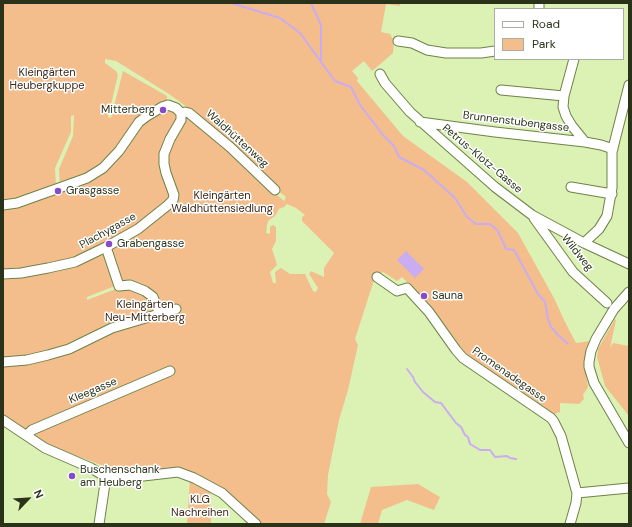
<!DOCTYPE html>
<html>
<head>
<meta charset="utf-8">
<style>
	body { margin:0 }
	#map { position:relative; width:632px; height:527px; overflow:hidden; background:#dbf2b4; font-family:"DM Sans",sans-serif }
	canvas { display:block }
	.frame { position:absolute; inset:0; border:4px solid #2a331a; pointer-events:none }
	.legend { position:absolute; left:494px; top:8px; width:130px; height:52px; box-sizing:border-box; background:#fff; border:1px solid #aaada3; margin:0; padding:5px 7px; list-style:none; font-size:12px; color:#2a331a }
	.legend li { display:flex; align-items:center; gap:8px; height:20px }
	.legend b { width:20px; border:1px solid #aaada3 }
	.north { position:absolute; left:8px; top:479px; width:40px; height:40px; -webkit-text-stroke:3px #fff; paint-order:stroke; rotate:65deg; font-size:11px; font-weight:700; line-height:16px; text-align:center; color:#2a331a }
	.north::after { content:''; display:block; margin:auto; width:14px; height:18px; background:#2a331a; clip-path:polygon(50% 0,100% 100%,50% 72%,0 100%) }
</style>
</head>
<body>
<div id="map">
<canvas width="632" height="527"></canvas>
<div class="frame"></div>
<ul class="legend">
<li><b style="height:5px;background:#fff"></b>Road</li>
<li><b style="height:11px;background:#f3be8c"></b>Park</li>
</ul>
<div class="north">N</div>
</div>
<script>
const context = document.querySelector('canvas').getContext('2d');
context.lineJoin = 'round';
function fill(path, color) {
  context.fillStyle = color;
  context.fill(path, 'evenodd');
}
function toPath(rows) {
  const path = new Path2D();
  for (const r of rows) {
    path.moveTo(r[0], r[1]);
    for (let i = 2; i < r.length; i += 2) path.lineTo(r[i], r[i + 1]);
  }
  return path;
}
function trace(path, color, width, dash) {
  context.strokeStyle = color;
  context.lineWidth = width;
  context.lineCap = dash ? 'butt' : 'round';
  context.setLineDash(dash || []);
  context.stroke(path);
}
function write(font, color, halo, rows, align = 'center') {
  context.font = font + ' "DM Sans",sans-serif';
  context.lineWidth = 3;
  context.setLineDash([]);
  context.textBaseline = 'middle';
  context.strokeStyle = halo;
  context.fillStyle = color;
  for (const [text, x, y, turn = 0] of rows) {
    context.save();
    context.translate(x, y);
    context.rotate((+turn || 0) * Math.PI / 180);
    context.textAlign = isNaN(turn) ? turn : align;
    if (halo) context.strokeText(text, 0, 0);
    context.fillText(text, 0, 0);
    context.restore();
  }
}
const green = toPath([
	[3,3,400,3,400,6,386,4,381,32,390,34,394,41,393,53,372,71,364,61,352,71,358,78,357,81,403,136,467,182,518,233,555,300,564,320,576,343,591,341,584,360,588,387,583,395,584,399,579,404,560,403,560,412,554,414,465,353,444,324,417,292,402,277,397,281,383,272,375,277,355,339,358,345,348,390,339,420,328,475,327,494,331,502,324,524,260,524,241,505,213,482,195,475,177,471,124,474,83,458,51,447,3,417],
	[105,59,116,61,169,94,191,110,232,145,277,190,286,197,284,201,249,170,217,138,186,114,179,130,171,144,168,152,167,163,175,189,177,194,175,199,154,220,131,237,109,249,109,251,123,287,116,289,87,300,87,297,115,286,117,283,105,252,103,252,88,258,87,254,120,237,130,231,153,215,170,199,170,194,164,182,161,169,160,156,164,139,178,117,178,114,175,110,167,108,167,96,123,71,111,118,108,117,118,75,116,71,105,63],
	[74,115,73,136,59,169,60,186,76,181,95,172,105,164,129,133,133,136,114,162,100,174,92,178,58,191,56,187,55,168,71,132,71,116],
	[287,204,296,208,305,215,302,217,302,221,334,253,324,268,324,277,311,271,309,274,318,288,316,292,313,291,305,274,290,274,281,268,275,272,276,283,273,283,270,272,277,265,272,249,276,241,276,227,273,225,270,227,270,234,266,233,267,225,268,221,275,216,279,209,284,207],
	[615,319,616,320,610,348,613,343,629,346,629,416,605,386,597,357,598,349],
	[190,479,210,488,211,524,187,524],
	[418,484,440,497,434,510,407,500,382,510,378,524,360,524,371,487]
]);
const water = toPath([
	[406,251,424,269,415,278,397,260]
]);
const stream = toPath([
	[231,3,280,18,300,33,335,81,351,87,360,105,383,135,394,146,399,157,424,170,455,198,467,217,476,224,490,224,498,231,506,249,514,250,538,294,545,302,548,319,551,327,559,336,568,344],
	[311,3,321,25,321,61],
	[407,369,413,377,415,382,423,392,435,402,441,403,456,423,461,427,465,435,468,437,470,444,480,450,490,450,495,457,507,456,510,458,516,459]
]);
const minor = toPath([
	[539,9,539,3],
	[398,41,412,43,427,50,446,53,481,53,495,51],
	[574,59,564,96,563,107,566,116,572,126,585,142],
	[380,74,385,83,410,112,495,187,532,215,584,243],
	[629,85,612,152,612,188,607,216,599,229,584,243,629,264],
	[501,90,564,96],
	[181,113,185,112,189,113,230,147,275,190],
	[420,122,495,132,585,142,601,145,613,149],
	[571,187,612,194],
	[3,205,17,203,87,178,103,168,119,151,139,122,147,116,162,107,168,105,176,108,181,113],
	[534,218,573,272,607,303],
	[106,247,119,286,130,285,145,291,153,297,160,314],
	[3,274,21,273,48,268,75,262,106,247,138,229,168,205,173,200,174,195,166,173,164,164,164,154,170,139,181,120,181,113],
	[377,277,397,291,407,288,429,312,456,350,463,358,551,418,554,422,561,436,577,493,576,503,570,524],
	[629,292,614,309,596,339,591,351,589,362,589,367,594,383,629,443],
	[3,362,27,360,48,355,69,349,112,328,176,309],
	[3,420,45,448,91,468,106,477,111,478,126,478,178,472,194,478,222,493,256,524],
	[27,435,32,430,170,371],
	[577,493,629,488],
	[99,524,106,477]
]);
const markers = [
	[163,110,4,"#874cc2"],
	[58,191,4,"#874cc2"],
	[109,244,4,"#874cc2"],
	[424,296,4,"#874cc2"],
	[72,476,4,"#874cc2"]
];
const parkNames = [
	["Kleingärten",47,73],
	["Heubergkuppe",47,86],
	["Kleingärten",222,196],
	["Waldhüttensiedlung",222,209],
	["Kleingärten",145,305],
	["Neu-Mitterberg",145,318],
	["KLG",200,500],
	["Nachreihen",200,513]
];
const poiNames = [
	["Mitterberg",155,110,"right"],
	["Grasgasse",66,191],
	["Grabengasse",117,244],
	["Sauna",432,296],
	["Buschenschank",80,470],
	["am Heuberg",80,483]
];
const streetNames = [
	["Brunnenstubengasse",516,122,7],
	["Waldhüttenweg",237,139,42],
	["Petrus-Klotz-Gasse",482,159,40],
	["Plachygasse",108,231,-29],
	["Wildweg",577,253,51],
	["Promenadegasse",509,375,35],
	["Kleegasse",93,391,-23]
];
fill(green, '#f3be8c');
fill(water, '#caacf0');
trace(stream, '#caacf0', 2);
trace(minor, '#6e8248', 11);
trace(minor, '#fff', 9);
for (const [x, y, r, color] of markers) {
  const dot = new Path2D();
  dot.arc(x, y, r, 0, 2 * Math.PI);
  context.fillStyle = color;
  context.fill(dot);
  trace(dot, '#fff', 1.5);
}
write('11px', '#3b2918', '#fff', parkNames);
write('11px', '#2a331a', '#fff', poiNames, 'left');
write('11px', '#2a331a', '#fff', streetNames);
</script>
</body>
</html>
